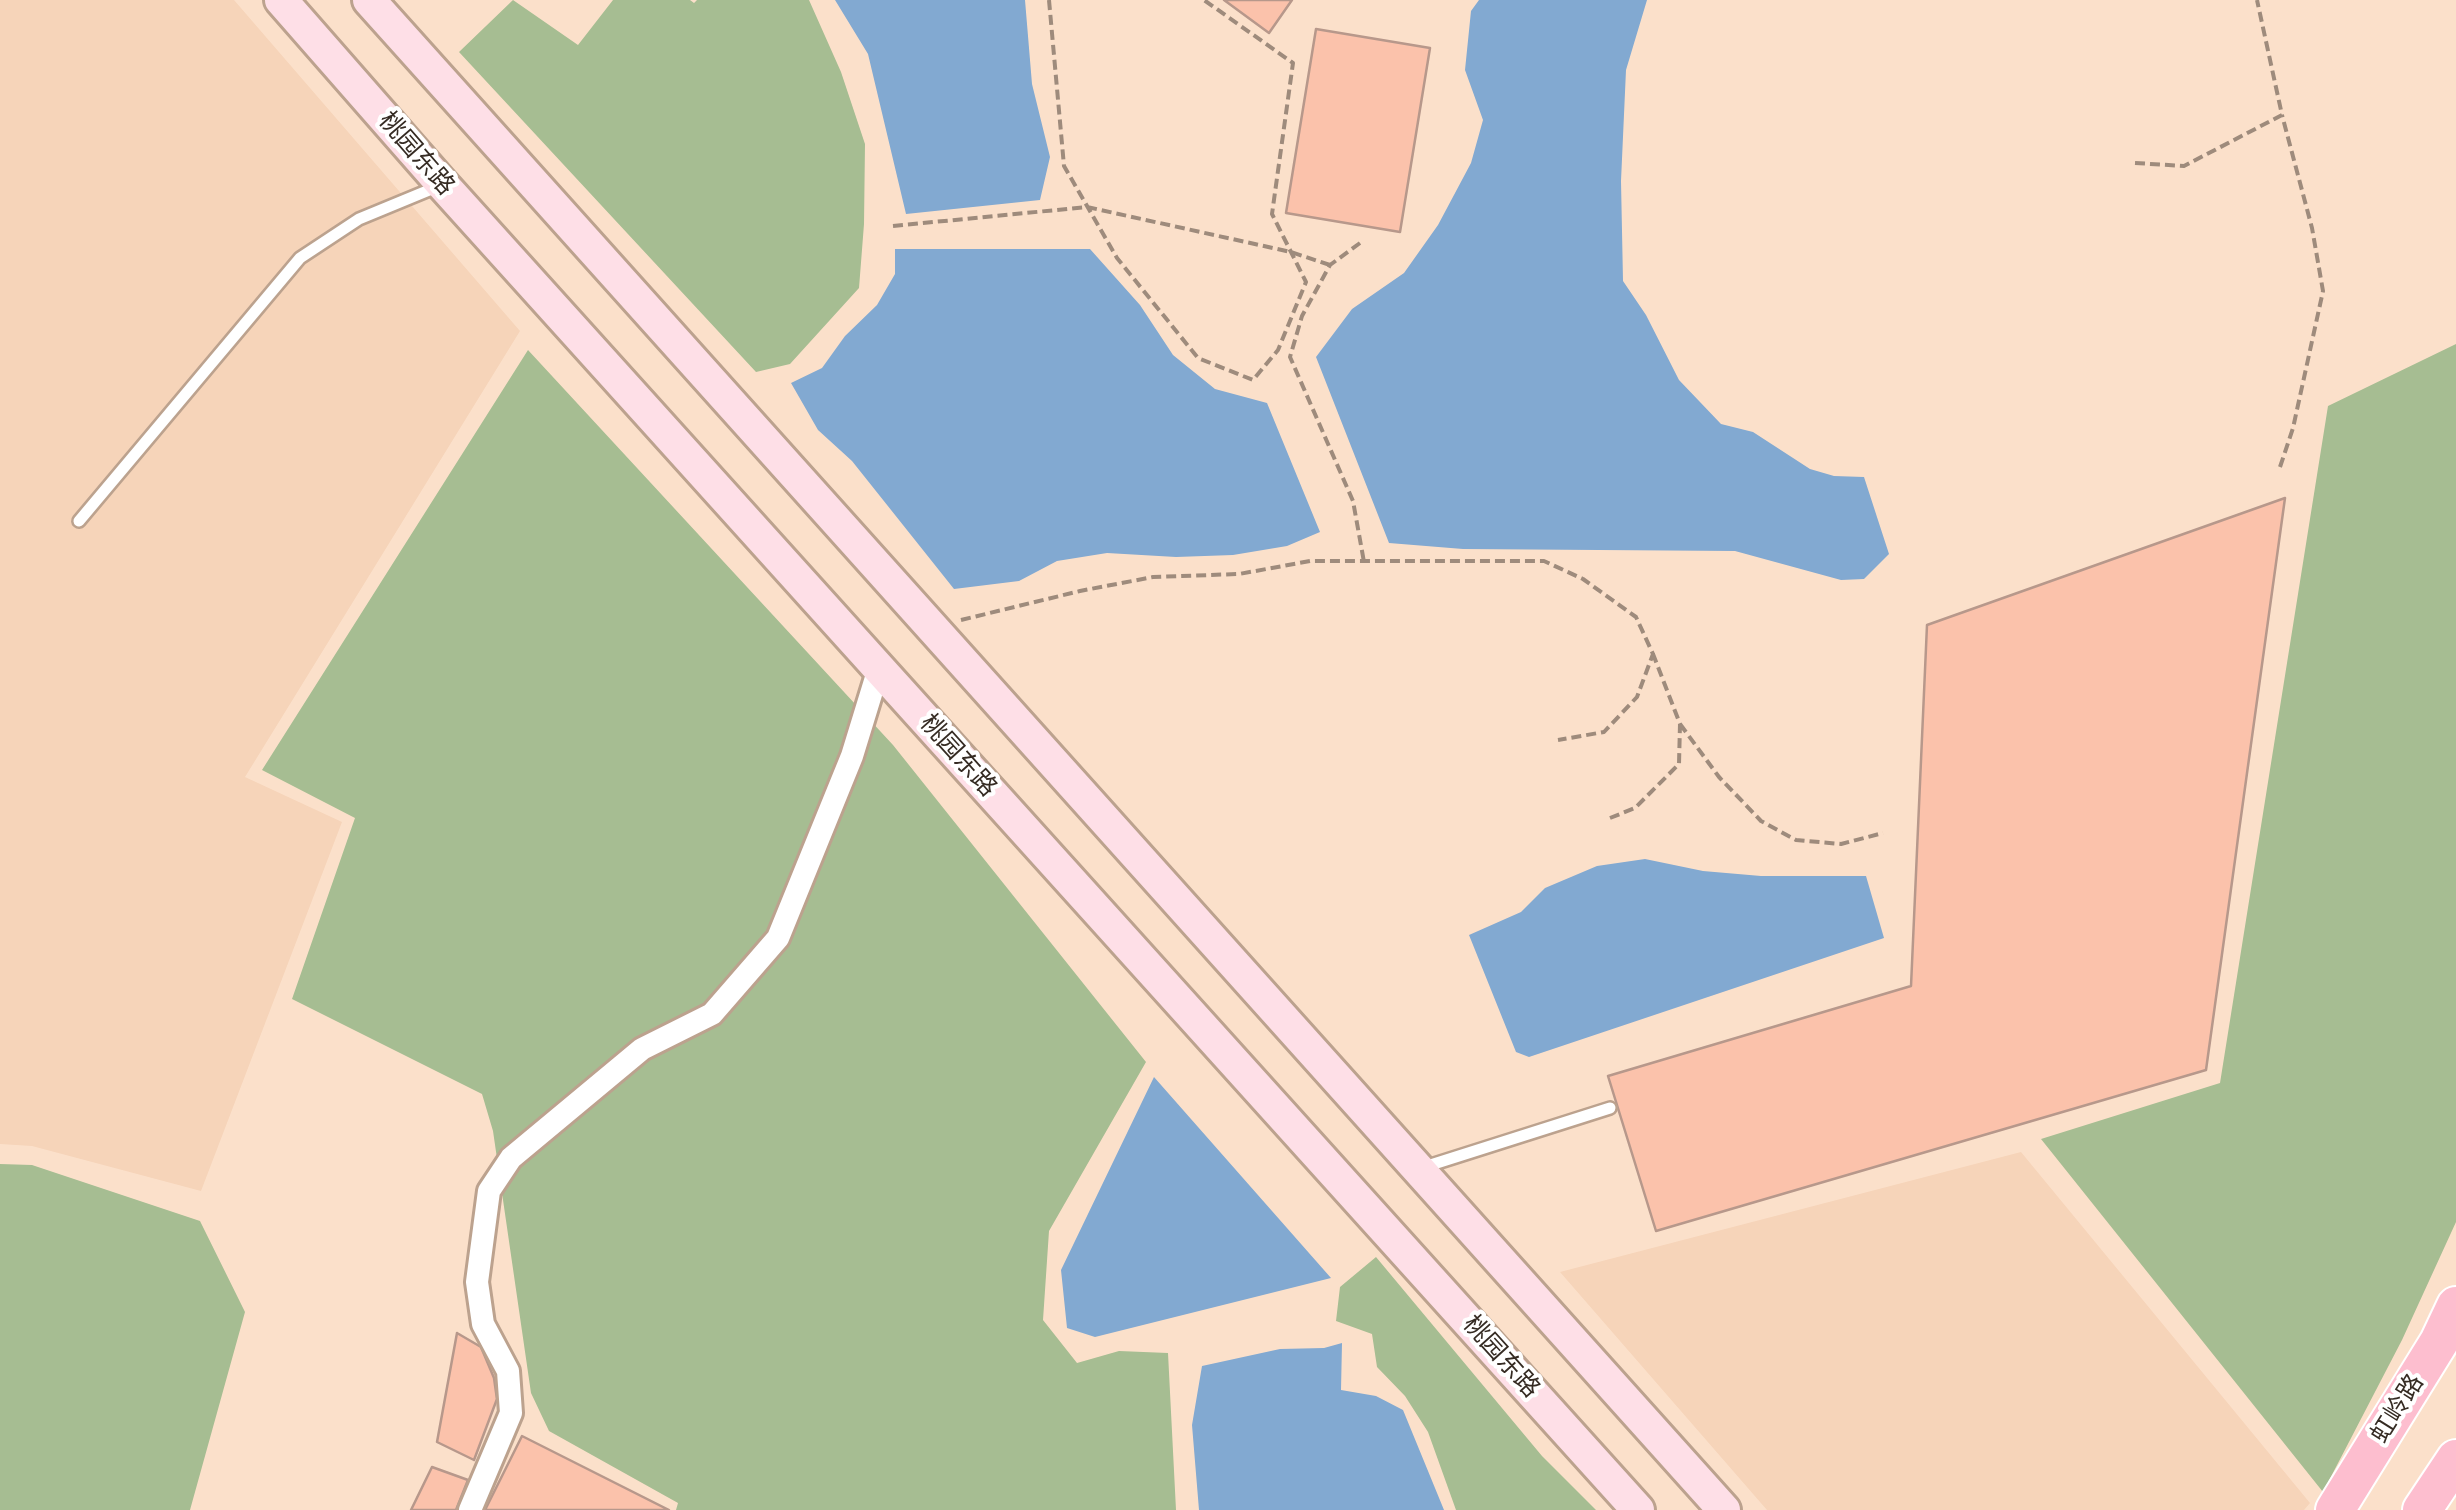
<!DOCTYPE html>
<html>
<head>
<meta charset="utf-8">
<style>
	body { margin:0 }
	canvas { display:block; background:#fbe0ca }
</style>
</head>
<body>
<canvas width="2456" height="1510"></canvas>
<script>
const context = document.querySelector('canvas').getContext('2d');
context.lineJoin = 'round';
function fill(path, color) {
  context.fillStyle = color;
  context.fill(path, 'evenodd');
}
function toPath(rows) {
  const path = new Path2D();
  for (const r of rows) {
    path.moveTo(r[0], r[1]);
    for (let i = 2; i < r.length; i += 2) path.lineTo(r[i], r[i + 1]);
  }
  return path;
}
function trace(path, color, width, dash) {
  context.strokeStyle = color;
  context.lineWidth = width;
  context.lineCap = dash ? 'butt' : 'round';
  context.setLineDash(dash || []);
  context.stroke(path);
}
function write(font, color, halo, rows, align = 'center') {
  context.font = font + ' Bitter,"Noto Sans SC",serif';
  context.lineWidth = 8;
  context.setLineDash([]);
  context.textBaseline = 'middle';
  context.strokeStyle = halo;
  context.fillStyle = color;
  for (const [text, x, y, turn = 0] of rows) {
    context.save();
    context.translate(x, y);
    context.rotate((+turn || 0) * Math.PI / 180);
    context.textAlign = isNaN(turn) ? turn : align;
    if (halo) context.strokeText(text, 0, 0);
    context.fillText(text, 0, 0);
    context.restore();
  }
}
const built = toPath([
	[0,0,234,0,520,331,245,777,342,822,201,1191,32,1146,0,1144],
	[2021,1152,2310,1503,2304,1510,1767,1510,1560,1272]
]);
const green = toPath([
	[513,0,578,45,613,0,690,0,694,3,697,0,809,0,841,72,865,144,864,224,859,288,790,364,756,372,459,52],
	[2456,344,2456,1222,2402,1340,2323,1492,2041,1139,2220,1083,2328,406],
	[528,350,893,745,1146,1062,1049,1231,1043,1320,1077,1363,1119,1351,1168,1353,1176,1510,676,1510,678,1503,549,1431,531,1393,493,1131,482,1094,292,999,355,818,262,770],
	[0,1164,32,1165,200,1221,245,1312,190,1510,0,1510],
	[1376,1257,1542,1456,1596,1510,1456,1510,1428,1432,1405,1396,1377,1367,1372,1334,1336,1321,1340,1287]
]);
const water = toPath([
	[835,0,1025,0,1032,84,1050,157,1040,200,906,214,868,54],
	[1479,0,1647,0,1626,70,1621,181,1623,281,1646,315,1679,380,1721,424,1753,432,1810,469,1834,476,1864,477,1889,554,1864,579,1841,580,1735,551,1463,549,1389,543,1316,357,1352,309,1404,273,1438,225,1471,163,1483,120,1465,70,1471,11],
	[895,249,1090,249,1140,305,1173,355,1215,389,1267,403,1320,532,1287,546,1233,555,1176,557,1107,553,1057,561,1019,581,954,589,852,461,818,430,791,383,822,368,845,336,877,305,895,274],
	[1645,859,1703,871,1761,876,1866,876,1884,938,1529,1057,1516,1052,1469,935,1521,912,1545,888,1597,866],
	[1154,1077,1331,1278,1095,1337,1067,1328,1061,1270],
	[1342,1343,1341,1390,1376,1396,1403,1410,1444,1510,1199,1510,1192,1425,1202,1366,1280,1349,1324,1348]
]);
const building = toPath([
	[1224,0,1292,0,1269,33,1224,0],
	[1316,29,1430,48,1400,232,1286,213,1316,29],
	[2285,498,2206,1070,1656,1231,1608,1076,1911,986,1927,625,2285,498],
	[457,1333,481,1347,494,1378,497,1399,474,1460,437,1442,457,1333],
	[522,1436,669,1510,485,1510,522,1436],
	[432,1467,468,1480,456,1510,411,1510,432,1467]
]);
const path = toPath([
	[1049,0,1064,166,1117,258,1198,358,1253,380,1278,350,1306,282,1272,214,1293,63,1204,0],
	[2135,163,2184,166,2282,115,2257,0],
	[893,226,1087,207,1291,252,1330,265],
	[1360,243,1330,265,1302,316,1290,357,1353,501,1364,562],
	[2280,467,2293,428,2323,291,2312,228,2282,115],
	[961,620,1080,591,1153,577,1239,574,1310,561,1544,561,1583,579,1636,617,1653,654,1637,697,1604,732,1558,740],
	[1680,724,1719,777,1761,821,1796,840,1841,844,1883,833],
	[1610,818,1635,808,1679,764,1680,724,1653,654]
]);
const service = toPath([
	[79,521,300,258,359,219,439,186],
	[1421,1168,1610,1108]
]);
const minor = toPath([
	[470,1510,511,1413,508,1371,483,1324,477,1282,489,1191,511,1158,642,1049,712,1014,778,938,852,756,879,668]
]);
const secondary = toPath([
	[281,0,443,185,1638,1510],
	[369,0,1724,1510]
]);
const primary = toPath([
	[2335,1510,2439,1342,2456,1306],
	[2422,1510,2456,1459]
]);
const streetNames = [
	["桃园东路",416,154,49],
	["桃园东路",958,756,48],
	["桃园东路",1501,1357,48],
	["虹岭路",2398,1409,-58]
];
fill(built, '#f6d4b9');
fill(green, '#a6bd92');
fill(water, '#82a9d1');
fill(building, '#fbc2ab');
trace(building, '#b7988b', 2.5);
trace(service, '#bca28e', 16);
trace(minor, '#bca28e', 28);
trace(secondary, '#bca28e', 38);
trace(primary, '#fff', 42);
trace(path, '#9e8b7c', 4, [10, 5]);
trace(service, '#fff', 11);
trace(minor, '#fff', 22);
trace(secondary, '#fedfe7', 32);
trace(primary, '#fdbecf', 38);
write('25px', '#352b23', '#fff', streetNames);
</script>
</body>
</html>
